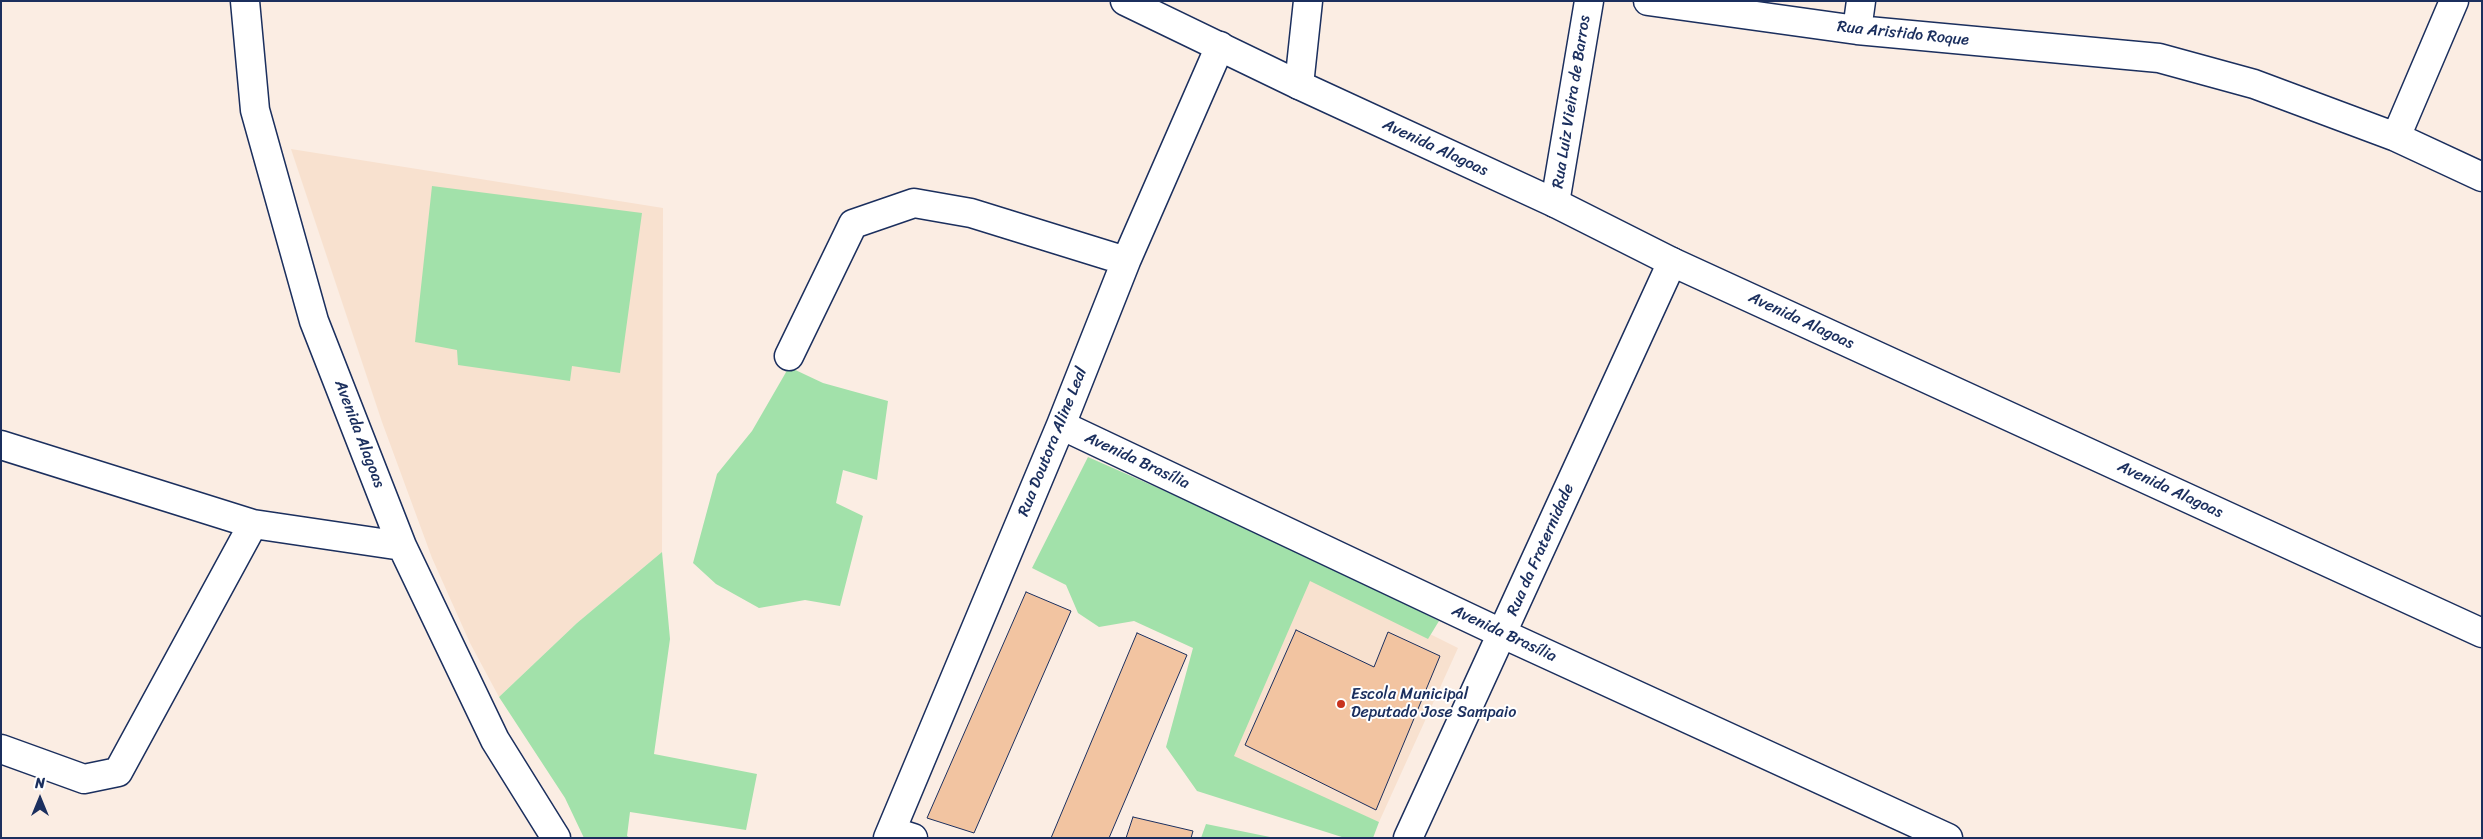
<!DOCTYPE html>
<html>
<head>
<meta charset="utf-8">
<style>
	body { margin:0 }
	#map { position:relative; width:2483px; height:839px; overflow:hidden; background:#fbede3; font-family:Sriracha,sans-serif }
	canvas { display:block }
	.frame { position:absolute; inset:0; border:2px solid #1b2f5e; pointer-events:none }
	.north { position:absolute; left:15px; top:774px; width:50px; height:50px; -webkit-text-stroke:4px #fff; paint-order:stroke; rotate:0deg; font-size:14px; font-weight:700; line-height:20px; text-align:center; color:#1b2f5e }
	.north::after { content:''; display:block; margin:auto; width:18px; height:22px; background:#1b2f5e; clip-path:polygon(50% 0,100% 100%,50% 72%,0 100%) }
</style>
</head>
<body>
<div id="map">
<canvas width="2483" height="839"></canvas>
<div class="frame"></div>
<div class="north">N</div>
</div>
<script>
const context = document.querySelector('canvas').getContext('2d');
context.lineJoin = 'round';
function fill(path, color) {
  context.fillStyle = color;
  context.fill(path, 'evenodd');
}
function toPath(rows) {
  const path = new Path2D();
  for (const r of rows) {
    path.moveTo(r[0], r[1]);
    for (let i = 2; i < r.length; i += 2) path.lineTo(r[i], r[i + 1]);
  }
  return path;
}
function trace(path, color, width, dash) {
  context.strokeStyle = color;
  context.lineWidth = width;
  context.lineCap = dash ? 'butt' : 'round';
  context.setLineDash(dash || []);
  context.stroke(path);
}
function write(font, color, halo, rows, align = 'center') {
  context.font = font + ' Sriracha,sans-serif';
  context.lineWidth = 4;
  context.setLineDash([]);
  context.textBaseline = 'middle';
  context.strokeStyle = halo;
  context.fillStyle = color;
  for (const [text, x, y, turn = 0] of rows) {
    context.save();
    context.translate(x, y);
    context.rotate((+turn || 0) * Math.PI / 180);
    context.textAlign = isNaN(turn) ? turn : align;
    if (halo) context.strokeText(text, 0, 0);
    context.fillText(text, 0, 0);
    context.restore();
  }
}
const built = toPath([
	[291,149,663,208,662,552,577,623,499,697,470,643,432,558,382,422],
	[1306,572,1458,648,1379,822,1226,760]
]);
const green = toPath([
	[432,186,642,213,620,373,572,366,570,381,458,365,457,350,415,342],
	[789,367,823,383,888,401,877,480,843,470,836,503,863,516,840,606,805,600,759,608,716,584,693,563,717,474,752,431],
	[1088,457,1319,559,1439,621,1428,639,1310,581,1234,756,1379,822,1373,838,1345,838,1197,791,1166,747,1193,648,1134,621,1099,627,1078,613,1066,585,1032,568],
	[662,552,670,639,654,754,757,774,746,830,630,812,627,836,630,838,584,838,565,798,499,697,577,623],
	[1206,824,1275,838,1201,838]
]);
const building = toPath([
	[1026,592,1071,611,974,833,927,818,1026,592],
	[1296,630,1374,667,1388,632,1440,656,1376,810,1245,745,1296,630],
	[1137,633,1187,655,1109,838,1051,838,1137,633],
	[1133,817,1193,831,1191,838,1126,838,1133,817]
]);
const street = toPath([
	[245,1,255,110,314,321,402,546,495,740,556,838],
	[1648,1,1857,30,2159,58,2254,84,2396,137,2482,177],
	[1857,30,1861,1],
	[1299,85,1308,1],
	[2396,137,2454,1],
	[1555,203,1589,1],
	[789,356,853,224,914,203,971,213,1126,261],
	[1061,425,1503,634,1948,838],
	[1,445,253,524,402,546],
	[1,749,84,779,118,772,253,524],
	[891,831,913,838],
	[888,838,1061,425,1126,261,1220,46],
	[1408,838,1672,262]
]);
const secondary = toPath([
	[1125,1,1299,85,1555,203,1672,262,2482,633]
]);
const markers = [
	[1341,704,5,"#c8321e"]
];
const streetNames = [
	["Rua Aristido Roque",1903,34,6],
	["Rua Luiz Vieira de Barros",1572,102,-81],
	["Avenida Alagoas",1435,148,25],
	["Avenida Alagoas",1801,321,25],
	["Avenida Alagoas",359,434,69],
	["Rua Doutora Aline Leal",1053,442,-68],
	["Avenida Brasília",1137,461,25],
	["Avenida Alagoas",2170,490,25],
	["Rua da Fraternidade",1541,550,-66],
	["Avenida Brasília",1504,634,25]
];
const poiNames = [
	["Escola Municipal",1351,695],
	["Deputado Jose Sampaio",1351,713]
];
fill(built, '#f8e1cf');
fill(green, '#a2e1aa');
fill(building, '#f2c4a1');
trace(building, '#1b2f5e', 1);
trace(street, '#1b2f5e', 31);
trace(secondary, '#1b2f5e', 31);
trace(street, '#fff', 28);
trace(secondary, '#fff', 28);
for (const [x, y, r, color] of markers) {
  const dot = new Path2D();
  dot.arc(x, y, r, 0, 2 * Math.PI);
  context.fillStyle = color;
  context.fill(dot);
  trace(dot, '#fff', 2);
}
write('16px', '#1b2f5e', '#fff', streetNames);
write('16px', '#1b2f5e', '#fff', poiNames, 'left');
</script>
</body>
</html>
